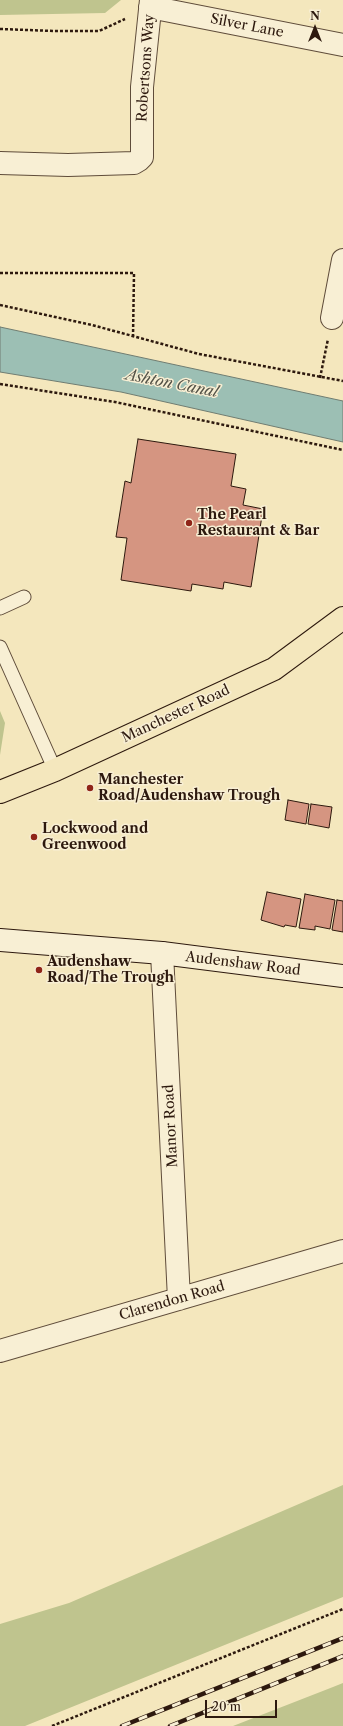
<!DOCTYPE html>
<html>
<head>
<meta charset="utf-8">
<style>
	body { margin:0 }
	#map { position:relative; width:343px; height:1726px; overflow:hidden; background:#f4e7bd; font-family:"Libre Caslon Text",serif }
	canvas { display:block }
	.north { position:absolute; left:295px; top:8px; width:40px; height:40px; -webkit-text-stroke:3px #f8efd4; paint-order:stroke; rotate:0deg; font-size:11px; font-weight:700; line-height:16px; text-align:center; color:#2d190e }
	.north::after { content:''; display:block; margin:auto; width:14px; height:18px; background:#2d190e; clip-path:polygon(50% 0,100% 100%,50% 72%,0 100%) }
	.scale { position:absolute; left:205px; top:1700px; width:72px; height:18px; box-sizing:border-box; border:2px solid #2d190e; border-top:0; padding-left:5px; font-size:12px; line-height:14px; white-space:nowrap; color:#2d190e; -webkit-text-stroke:3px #f8efd4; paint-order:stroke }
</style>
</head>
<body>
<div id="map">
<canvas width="343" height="1726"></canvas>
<div class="north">N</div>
<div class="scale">20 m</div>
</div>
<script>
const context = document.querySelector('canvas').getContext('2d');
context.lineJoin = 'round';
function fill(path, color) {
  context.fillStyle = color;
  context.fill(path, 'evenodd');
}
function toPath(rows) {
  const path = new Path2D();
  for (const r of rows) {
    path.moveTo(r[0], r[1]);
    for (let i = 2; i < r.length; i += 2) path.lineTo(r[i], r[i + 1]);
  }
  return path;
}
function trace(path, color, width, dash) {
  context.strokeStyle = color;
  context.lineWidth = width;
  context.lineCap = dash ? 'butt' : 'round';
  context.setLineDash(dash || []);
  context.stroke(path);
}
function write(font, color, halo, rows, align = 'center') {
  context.font = font + ' "Libre Caslon Text",serif';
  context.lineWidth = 3;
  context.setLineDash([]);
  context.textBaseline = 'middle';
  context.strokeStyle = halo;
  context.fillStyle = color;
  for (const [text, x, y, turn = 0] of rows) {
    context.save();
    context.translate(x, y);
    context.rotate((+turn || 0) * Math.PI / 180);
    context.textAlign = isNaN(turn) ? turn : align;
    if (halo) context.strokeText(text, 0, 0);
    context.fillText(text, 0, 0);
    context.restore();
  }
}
const green = toPath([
	[0,0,121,0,105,13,0,15],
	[0,711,5,723,0,755],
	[343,1485,343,1597,25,1726,0,1726,0,1624,69,1603],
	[343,1683,343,1726,233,1726,333,1687]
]);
const water = toPath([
	[0,327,343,401,343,442,121,392,0,372,0,327]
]);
const building = toPath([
	[138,439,236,454,231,486,246,489,243,505,263,509,251,587,224,582,223,589,192,584,191,591,121,580,127,538,116,537,125,481,131,483,138,439],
	[288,800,309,804,306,824,285,820,288,800],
	[311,804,332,807,329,828,308,824,311,804],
	[267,892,301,899,296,927,285,925,284,927,261,920,267,892],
	[305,894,335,900,330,929,315,926,315,930,299,928,305,894],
	[337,900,343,901,343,932,332,930,337,900]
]);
const path = toPath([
	[0,29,54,31,99,31,125,19],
	[0,273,134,273,133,337],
	[0,305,92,325,199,354,343,381],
	[320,378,328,339],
	[0,384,115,402,343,450],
	[52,1726,343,1609]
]);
const service = toPath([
	[0,608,24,597],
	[0,647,55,770]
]);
const minor = toPath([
	[150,7,343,45],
	[0,163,68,165,134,163,139,160,142,157,142,87,151,0],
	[332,318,343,260],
	[162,953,179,1299],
	[0,1351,343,1251]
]);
const secondary = toPath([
	[0,940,162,953,343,976]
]);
const trunk = toPath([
	[0,792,55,770,274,669,343,618]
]);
const rail = toPath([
	[122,1726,343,1638],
	[170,1726,343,1656]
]);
const markers = [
	[189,523,4,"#8f2418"],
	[90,788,4,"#8f2418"],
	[34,837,4,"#8f2418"],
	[39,970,4,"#8f2418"]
];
const streetNames = [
	["Silver Lane",247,26,11],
	["Robertsons Way",146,68,-86],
	["Manchester Road",176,714,-25],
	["Audenshaw Road",243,964,7],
	["Manor Road",171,1126,-93],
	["Clarendon Road",172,1301,-16]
];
const poiNames = [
	["The Pearl",197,515],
	["Restaurant & Bar",197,531],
	["Manchester",98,780],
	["Road/Audenshaw Trough",98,796],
	["Lockwood and",42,829],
	["Greenwood",42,845],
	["Audenshaw",47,962],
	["Road/The Trough",47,978]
];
const waterNames = [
	["Ashton Canal",172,384,11]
];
fill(green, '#bfc48e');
fill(water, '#9cbfb4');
trace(water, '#707d72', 1);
fill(building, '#d59581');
trace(building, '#2d190e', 1);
trace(service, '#5f4c3a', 15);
trace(minor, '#5f4c3a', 24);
trace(secondary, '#2d190e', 24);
trace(trunk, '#2d190e', 24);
trace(path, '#2d190e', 2.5, [3, 2]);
trace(service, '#f8efd4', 13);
trace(minor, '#f8efd4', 22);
trace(secondary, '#f8efd4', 22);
trace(trunk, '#f4e7bd', 22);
trace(rail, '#2d190e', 4.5);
trace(rail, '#f8efd4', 3, [9]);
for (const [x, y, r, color] of markers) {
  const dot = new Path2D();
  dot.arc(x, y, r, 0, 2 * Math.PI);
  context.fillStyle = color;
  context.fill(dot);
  trace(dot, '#f8efd4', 1.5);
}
write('14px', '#2d190e', '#f8efd4', streetNames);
write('bold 14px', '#2d190e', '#f8efd4', poiNames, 'left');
write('italic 15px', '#545348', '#f8efd4', waterNames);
</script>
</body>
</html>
